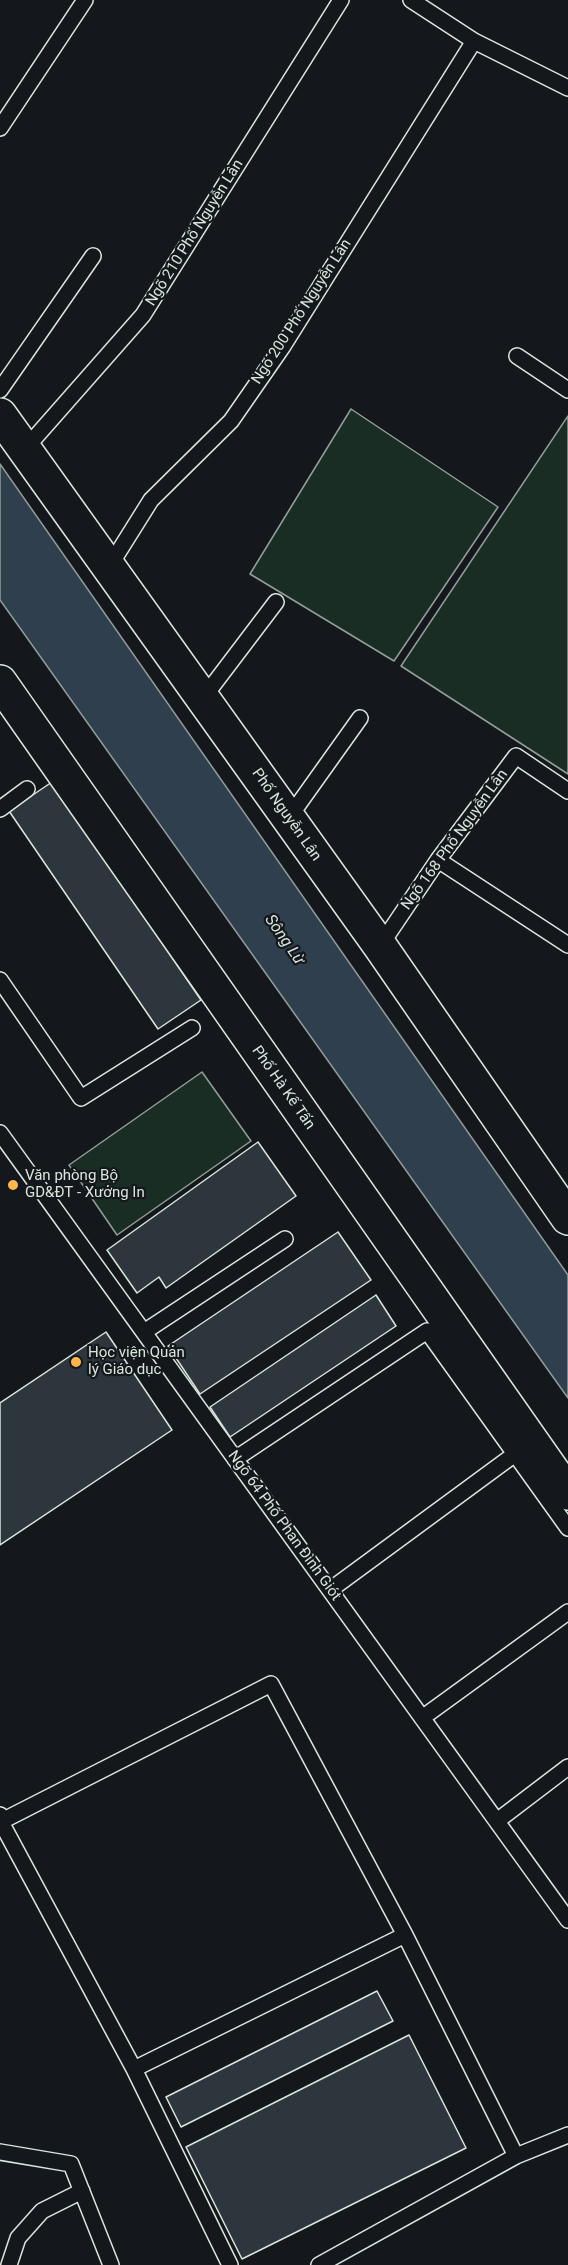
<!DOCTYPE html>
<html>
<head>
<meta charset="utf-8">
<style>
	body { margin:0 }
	canvas { display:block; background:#14181c }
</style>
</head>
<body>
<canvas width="568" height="2265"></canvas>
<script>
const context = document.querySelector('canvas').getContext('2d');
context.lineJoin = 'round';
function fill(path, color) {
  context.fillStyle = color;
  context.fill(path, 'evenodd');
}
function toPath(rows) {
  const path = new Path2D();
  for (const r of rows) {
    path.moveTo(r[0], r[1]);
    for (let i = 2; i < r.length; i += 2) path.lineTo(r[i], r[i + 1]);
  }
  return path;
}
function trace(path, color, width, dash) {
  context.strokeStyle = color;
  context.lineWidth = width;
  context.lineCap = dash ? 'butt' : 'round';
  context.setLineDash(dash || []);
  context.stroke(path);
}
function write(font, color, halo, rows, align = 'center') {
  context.font = font + ' Roboto,sans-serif';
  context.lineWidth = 4.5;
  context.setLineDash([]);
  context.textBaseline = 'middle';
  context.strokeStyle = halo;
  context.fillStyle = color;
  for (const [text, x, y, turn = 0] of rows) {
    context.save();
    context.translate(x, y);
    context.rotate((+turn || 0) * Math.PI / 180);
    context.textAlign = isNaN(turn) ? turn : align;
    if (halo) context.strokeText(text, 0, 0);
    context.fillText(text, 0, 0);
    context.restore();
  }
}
const green = toPath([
	[351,409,498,507,394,661,250,574,351,409],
	[568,416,568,774,401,666,568,416],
	[202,1072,251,1141,117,1235,69,1165,202,1072]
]);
const water = toPath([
	[0,464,568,1275,568,1398,0,600,0,464]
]);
const building = toPath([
	[52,782,201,1000,158,1029,9,811,52,782],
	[258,1142,296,1196,166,1288,159,1277,137,1293,107,1250,258,1142],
	[338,1232,371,1280,200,1394,168,1346,338,1232],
	[376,1295,396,1326,230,1437,210,1407,376,1295],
	[106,1332,172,1430,0,1545,0,1403,106,1332],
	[377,1991,393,2021,181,2127,166,2097,377,1991],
	[409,2035,466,2148,242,2259,186,2147,409,2035]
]);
const service = toPath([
	[411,0,474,41,568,88],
	[0,128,85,0],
	[517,356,568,390],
	[0,390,93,256],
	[25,449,143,315,341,0],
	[109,567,151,500,231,421,283,346,474,41],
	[204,697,276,602],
	[0,809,27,789],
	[288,819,360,718],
	[438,860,568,945],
	[380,946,438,860,516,756,568,791],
	[0,980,81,1098,192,1028],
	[0,1133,568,1920],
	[144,1332,285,1239],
	[235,1459,427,1331,568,1528],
	[330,1590,515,1454],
	[422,1718,568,1612],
	[0,1815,1,1822,134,2069,230,2265],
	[497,1821,568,1767],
	[0,1822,271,1684,405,1935,516,2156],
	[134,2069,405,1935],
	[0,2152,71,2164,111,2265],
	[9,2265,18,2238,42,2211,82,2191],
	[319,2265,516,2156,568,2135]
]);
const tertiary = toPath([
	[0,415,380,946,568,1218],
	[0,682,568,1493]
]);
const markers = [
	[13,1185,6,"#ffb74d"],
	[76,1362,6,"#ffb74d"]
];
const streetNames = [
	["Ngõ 210 Phố Nguyễn Lân",195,233,-58],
	["Ngõ 200 Phố Nguyễn Lân",302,312,-57],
	["Phố Nguyễn Lân",286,815,55],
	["Ngõ 168 Phố Nguyễn Lân",455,840,-54],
	["Phố Hà Kế Tấn",283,1088,55],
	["Ngõ 64 Phố Phan Đình Giót",284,1526,54]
];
const poiNames = [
	["Văn phòng Bộ",25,1176],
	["GD&ĐT - Xưởng In",25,1193],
	["Học viện Quản",88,1353],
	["lý Giáo dục",88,1370]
];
const waterNames = [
	["Sông Lừ",284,940,55]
];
fill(green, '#1a2d24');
trace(green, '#939e99', 1.5);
fill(water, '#2f3f4d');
trace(water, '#939e99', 1.5);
fill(building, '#2c363c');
trace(building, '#d8e6dc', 1.5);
trace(service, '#d8e6dc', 18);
trace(tertiary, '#d8e6dc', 36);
trace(service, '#14181c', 15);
trace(tertiary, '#14181c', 33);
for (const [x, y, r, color] of markers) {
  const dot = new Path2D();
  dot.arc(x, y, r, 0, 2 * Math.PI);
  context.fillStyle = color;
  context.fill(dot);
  trace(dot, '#14181c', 2);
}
write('15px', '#d8e6dc', '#14181c', streetNames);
write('15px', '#d8e6dc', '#14181c', poiNames, 'left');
write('italic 16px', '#d8e6dc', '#14181c', waterNames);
</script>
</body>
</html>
